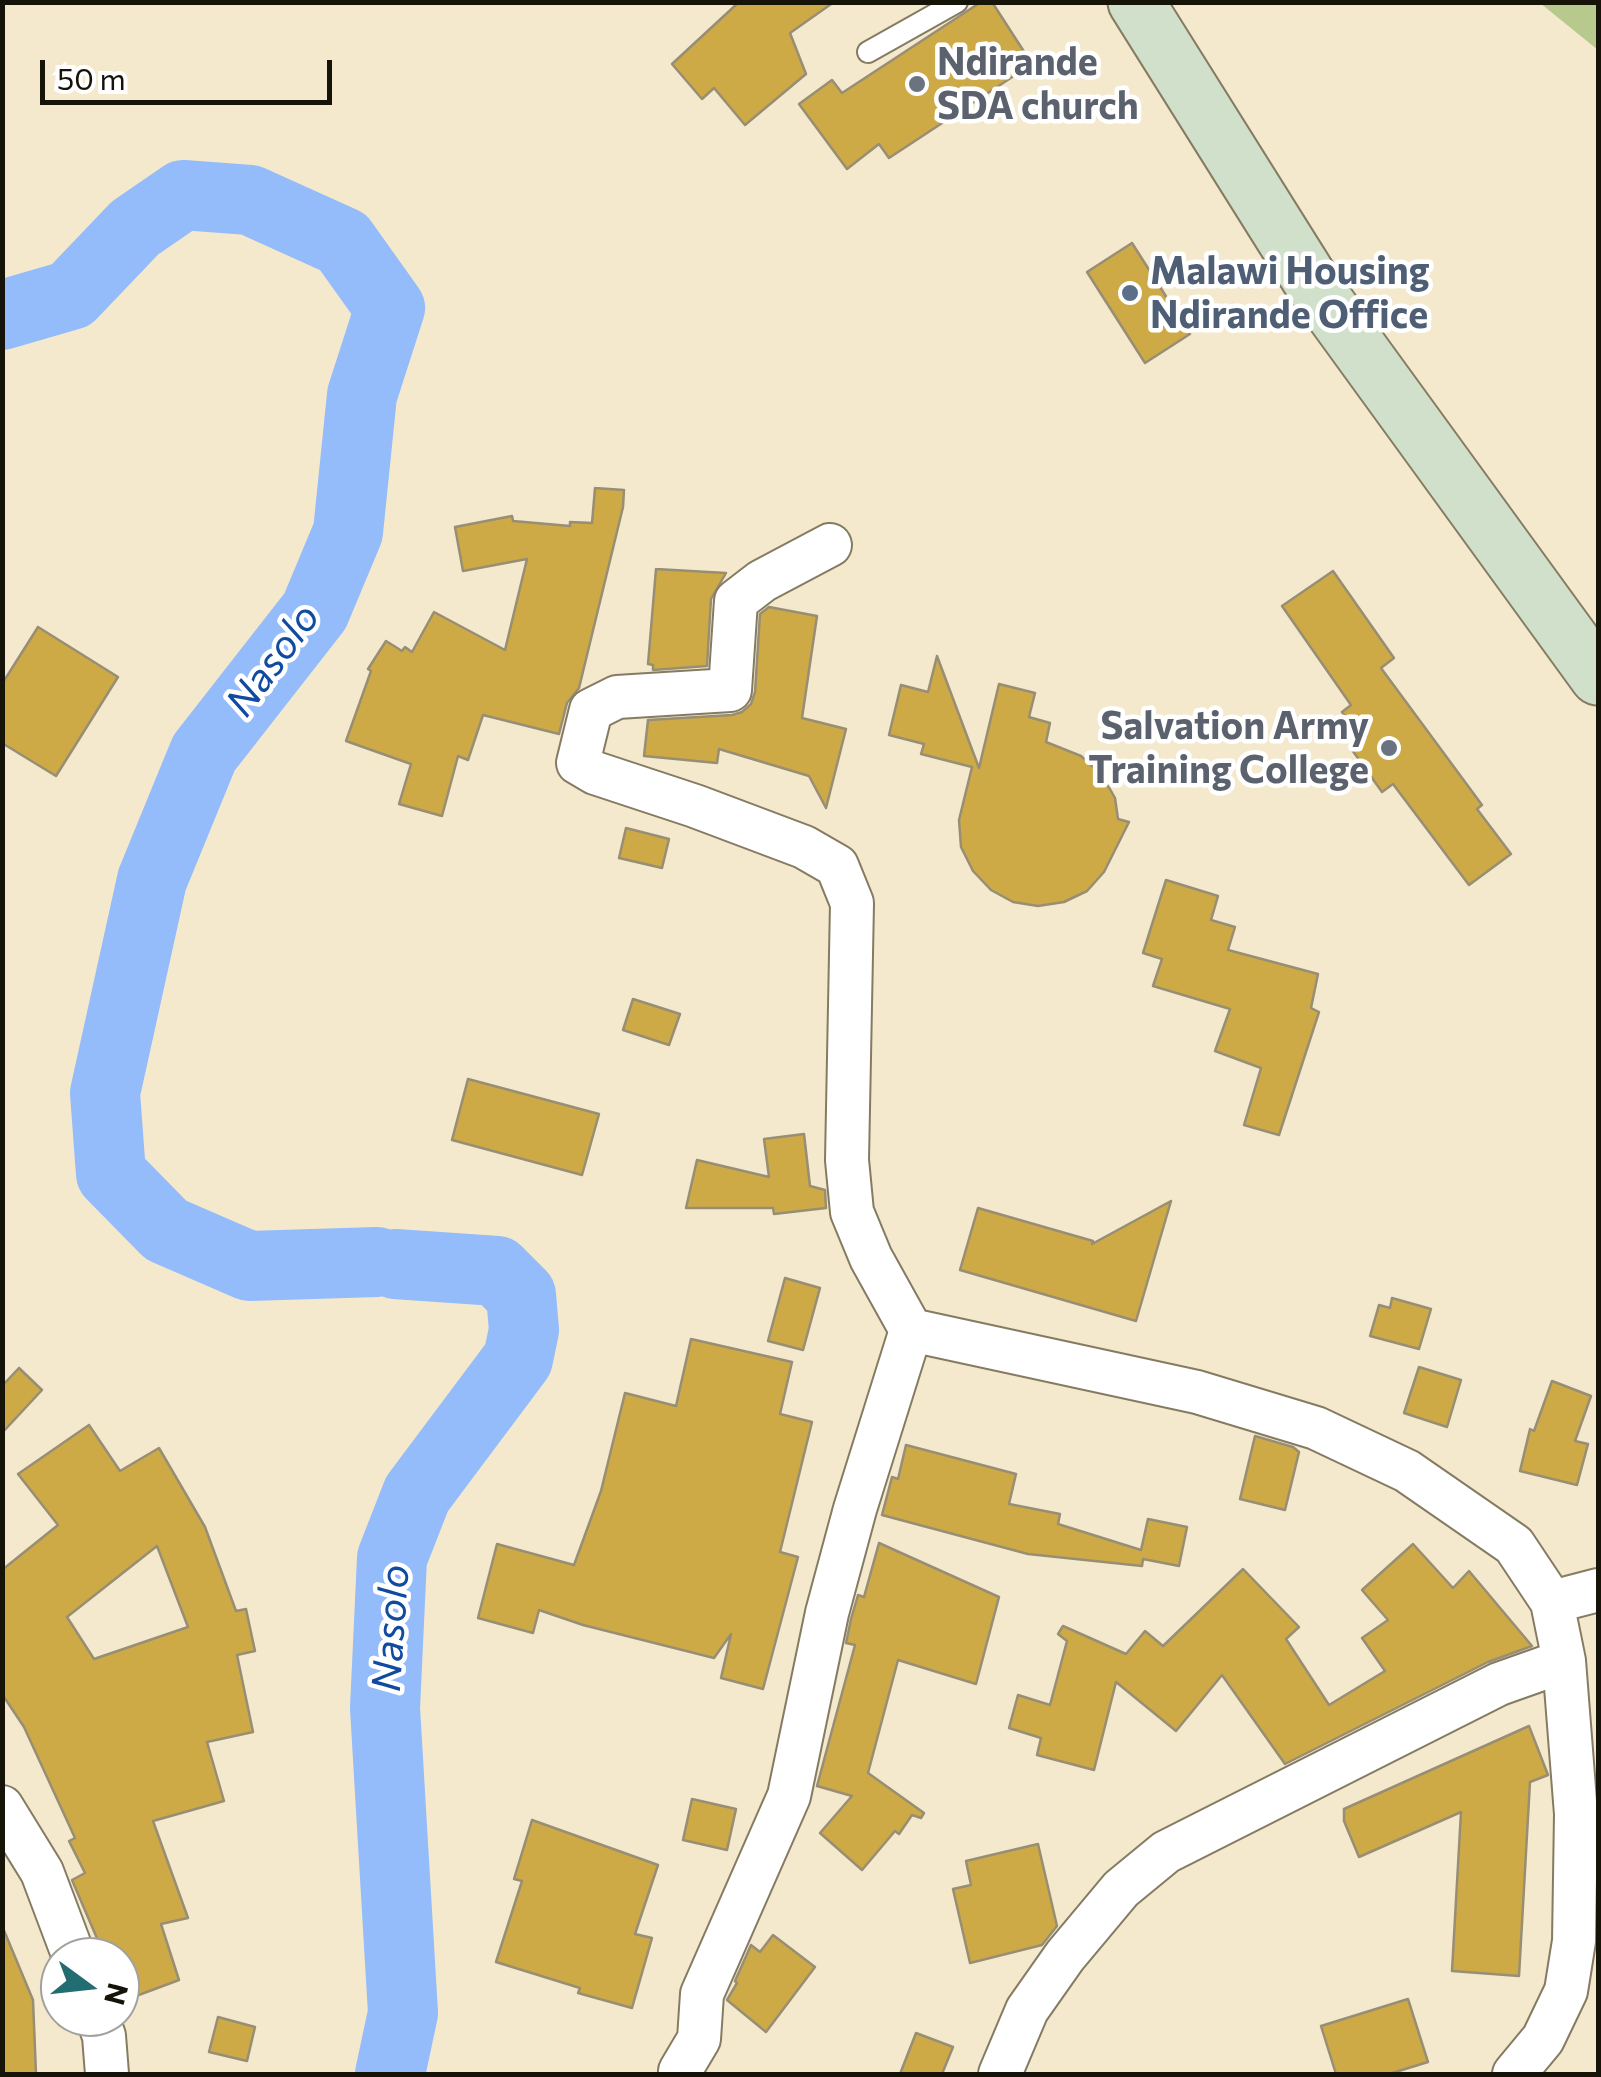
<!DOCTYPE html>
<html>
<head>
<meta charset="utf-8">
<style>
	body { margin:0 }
	#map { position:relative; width:1601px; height:2077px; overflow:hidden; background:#f4e9cd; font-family:Commissioner,sans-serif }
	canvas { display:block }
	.frame { position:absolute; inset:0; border:5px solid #161309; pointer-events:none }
	.north { position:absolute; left:40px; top:1937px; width:100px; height:100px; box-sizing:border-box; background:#fff; border:2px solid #a2a19d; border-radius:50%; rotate:105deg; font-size:28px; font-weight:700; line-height:40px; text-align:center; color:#161309 }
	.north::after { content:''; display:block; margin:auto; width:35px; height:45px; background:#216d72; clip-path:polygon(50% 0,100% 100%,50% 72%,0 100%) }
	.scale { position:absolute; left:40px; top:60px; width:292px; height:45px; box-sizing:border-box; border:5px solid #161309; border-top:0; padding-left:12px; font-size:30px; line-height:35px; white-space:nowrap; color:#161309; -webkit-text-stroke:8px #fff; paint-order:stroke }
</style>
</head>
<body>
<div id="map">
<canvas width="1601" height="2077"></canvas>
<div class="frame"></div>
<div class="north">N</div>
<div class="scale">50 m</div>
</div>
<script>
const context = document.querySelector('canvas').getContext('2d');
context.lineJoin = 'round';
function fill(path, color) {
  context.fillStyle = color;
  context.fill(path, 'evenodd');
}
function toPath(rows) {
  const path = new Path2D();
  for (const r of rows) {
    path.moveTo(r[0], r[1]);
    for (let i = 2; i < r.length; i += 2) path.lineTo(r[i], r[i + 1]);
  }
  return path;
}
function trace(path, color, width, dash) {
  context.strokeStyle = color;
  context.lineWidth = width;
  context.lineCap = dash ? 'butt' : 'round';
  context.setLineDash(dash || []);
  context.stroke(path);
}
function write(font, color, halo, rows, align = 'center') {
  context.font = font + ' Commissioner,sans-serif';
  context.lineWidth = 9;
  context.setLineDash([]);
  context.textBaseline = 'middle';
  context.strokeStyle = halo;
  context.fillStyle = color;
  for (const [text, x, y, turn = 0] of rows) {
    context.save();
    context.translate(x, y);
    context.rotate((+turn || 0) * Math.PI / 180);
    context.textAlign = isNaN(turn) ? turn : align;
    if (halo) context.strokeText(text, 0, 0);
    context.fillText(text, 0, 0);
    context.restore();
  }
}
const green = toPath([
	[1540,3,1598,3,1598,50]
]);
const river = toPath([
	[2,315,71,295,135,228,183,195,250,200,343,242,390,308,362,395,348,532,315,611,204,753,152,880,105,1093,111,1174,166,1230,249,1266,377,1262],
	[390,2074,403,2013,385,1708,392,1558,417,1494,518,1359,524,1330,521,1295,497,1271,395,1264]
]);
const building = toPath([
	[739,2,834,2,790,33,806,74,745,125,714,88,702,99,672,64,739,2],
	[981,2,992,2,1032,64,889,158,879,144,847,169,799,104,832,80,842,93,981,2],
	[1132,243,1190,334,1145,363,1087,272,1132,243],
	[595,488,624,490,623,507,579,688,567,703,559,734,483,715,468,760,458,756,442,816,399,804,411,764,346,741,371,671,368,669,386,641,402,651,405,647,412,652,434,612,505,650,527,559,463,571,455,527,512,516,513,521,570,526,570,522,592,523,595,488],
	[656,569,726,573,711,599,707,666,653,670,653,665,648,664,656,569],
	[1333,571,1394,658,1381,668,1482,805,1477,809,1511,854,1469,885,1393,784,1382,792,1350,747,1361,739,1342,712,1351,705,1282,606,1333,571],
	[769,607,817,616,802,718,846,729,826,808,809,776,719,749,717,763,644,756,648,720,732,715,742,712,751,704,755,692,760,614,769,607],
	[38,627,118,677,56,776,2,743,2,684,38,627],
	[937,656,979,768,999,684,1035,693,1029,717,1050,723,1046,742,1081,756,1102,775,1115,798,1118,819,1129,822,1104,872,1087,891,1064,902,1038,906,1013,902,991,890,973,871,961,847,959,820,972,767,921,754,924,744,889,735,901,685,928,692,937,656],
	[626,828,669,839,662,868,619,858,626,828],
	[1166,880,1218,896,1211,920,1235,927,1228,950,1318,974,1311,1008,1319,1012,1279,1135,1244,1125,1261,1068,1215,1051,1230,1009,1153,986,1162,959,1143,953,1166,880],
	[633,999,680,1014,669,1045,623,1030,633,999],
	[468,1079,599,1114,582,1175,452,1140,468,1079],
	[804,1134,810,1186,825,1190,826,1208,774,1214,773,1208,686,1208,697,1160,769,1177,764,1139,804,1134],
	[1171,1201,1136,1321,960,1270,978,1208,1093,1241,1092,1244,1171,1201],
	[785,1278,820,1288,803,1350,768,1341,785,1278],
	[1392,1298,1431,1309,1419,1349,1370,1336,1379,1305,1390,1308,1392,1298],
	[691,1339,792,1362,780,1414,812,1422,780,1552,798,1557,763,1689,721,1678,731,1634,714,1658,583,1625,539,1610,533,1633,478,1618,497,1544,574,1565,601,1491,625,1393,676,1406,691,1339],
	[1419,1367,1461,1380,1447,1427,1404,1413,1419,1367],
	[19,1368,42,1390,2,1433,2,1386,19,1368],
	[1552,1381,1591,1396,1575,1441,1588,1444,1577,1485,1520,1471,1530,1429,1534,1431,1552,1381],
	[89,1425,120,1471,159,1448,205,1527,236,1611,246,1609,255,1651,237,1655,253,1732,207,1742,224,1801,153,1821,188,1918,161,1924,179,1980,120,2002,120,1957,105,1957,72,1880,85,1873,69,1841,75,1838,24,1727,2,1694,2,1570,58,1525,18,1474,89,1425],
	[157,1546,188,1627,94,1659,67,1617,157,1546],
	[1255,1436,1293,1447,1299,1452,1285,1510,1240,1499,1255,1436],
	[906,1445,1016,1474,1009,1504,1060,1514,1058,1524,1141,1550,1148,1519,1187,1527,1179,1566,1143,1559,1142,1566,1028,1554,882,1515,892,1477,898,1479,906,1445],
	[879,1543,999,1597,976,1684,898,1660,868,1773,924,1813,921,1818,912,1815,899,1834,895,1831,862,1870,820,1833,852,1796,817,1786,855,1645,846,1643,851,1619,858,1595,864,1597,879,1543],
	[1413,1544,1453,1588,1469,1571,1532,1646,1488,1662,1285,1764,1222,1675,1176,1731,1116,1682,1094,1770,1037,1755,1041,1738,1009,1728,1018,1695,1050,1705,1067,1641,1058,1634,1063,1626,1126,1654,1145,1631,1163,1646,1243,1569,1299,1627,1286,1639,1329,1705,1385,1671,1362,1638,1388,1620,1362,1590,1413,1544],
	[1529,1726,1548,1775,1530,1782,1519,1976,1452,1971,1461,1812,1359,1857,1344,1821,1344,1809,1529,1726],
	[692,1799,736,1809,727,1850,683,1840,692,1799],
	[532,1820,658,1865,635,1934,652,1938,632,2008,578,1993,580,1988,496,1962,522,1881,514,1879,532,1820],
	[1038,1844,1057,1926,1042,1945,970,1963,953,1889,971,1885,966,1861,1038,1844],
	[3,1928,33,2000,36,2074,2,2074,3,1928],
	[773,1935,815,1967,766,2032,727,2000,737,1983,735,1981,751,1945,760,1952,773,1935],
	[1408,1999,1428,2062,1389,2074,1336,2074,1321,2026,1408,1999],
	[218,2017,255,2027,247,2061,209,2052,218,2017],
	[916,2033,953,2047,942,2074,900,2074,916,2033]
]);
const lane = toPath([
	[868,52,957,2]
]);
const street = toPath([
	[911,1330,1197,1392,1316,1428,1407,1471,1514,1545,1552,1602,1564,1661,1576,1814,1574,1941,1566,1991,1543,2039,1514,2074],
	[1552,1602,1598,1590],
	[2,1807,42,1872,74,1957],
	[97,2017,104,2036,107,2074],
	[681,2074,680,2071,699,2039,702,1994,789,1796,827,1613,855,1509,911,1330,871,1258,852,1212,847,1160,852,903,837,866,804,847,695,806,595,773,578,763,591,710,617,697,730,690,736,601,762,581,830,545],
	[1000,2074,1027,2010,1065,1956,1121,1889,1166,1852,1499,1684,1564,1661]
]);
const secondary = toPath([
	[1136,2,1316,289,1598,677]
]);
const markers = [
	[917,84,10,"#6b7280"],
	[1130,293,10,"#5c6f8a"],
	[1389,748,10,"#6b7280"]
];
const worshipNames = [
	["Ndirande",937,62],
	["SDA church",937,106],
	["Salvation Army",1369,726,"right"],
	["Training College",1369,770,"right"]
];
const serviceNames = [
	["Malawi Housing",1150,271],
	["Ndirande Office",1150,315]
];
const waterNames = [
	["Nasolo",273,660,-54],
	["Nasolo",391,1628,-86]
];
fill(green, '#b8c98e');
trace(river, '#94bbfa', 70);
fill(building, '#ceaa47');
trace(building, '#988e74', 2.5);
trace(lane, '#857b62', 24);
trace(street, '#857b62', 46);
trace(secondary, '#857b62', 59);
trace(lane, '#fff', 20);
trace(street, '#fff', 42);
trace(secondary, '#d0e0ca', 55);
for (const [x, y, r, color] of markers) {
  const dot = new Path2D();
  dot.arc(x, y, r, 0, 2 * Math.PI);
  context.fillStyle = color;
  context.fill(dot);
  trace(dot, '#fff', 4);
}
write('bold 38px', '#5b616d', '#fff', worshipNames, 'left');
write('bold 38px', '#4e5e75', '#fff', serviceNames, 'left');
write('italic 40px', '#104aa1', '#fff', waterNames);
</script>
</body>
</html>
